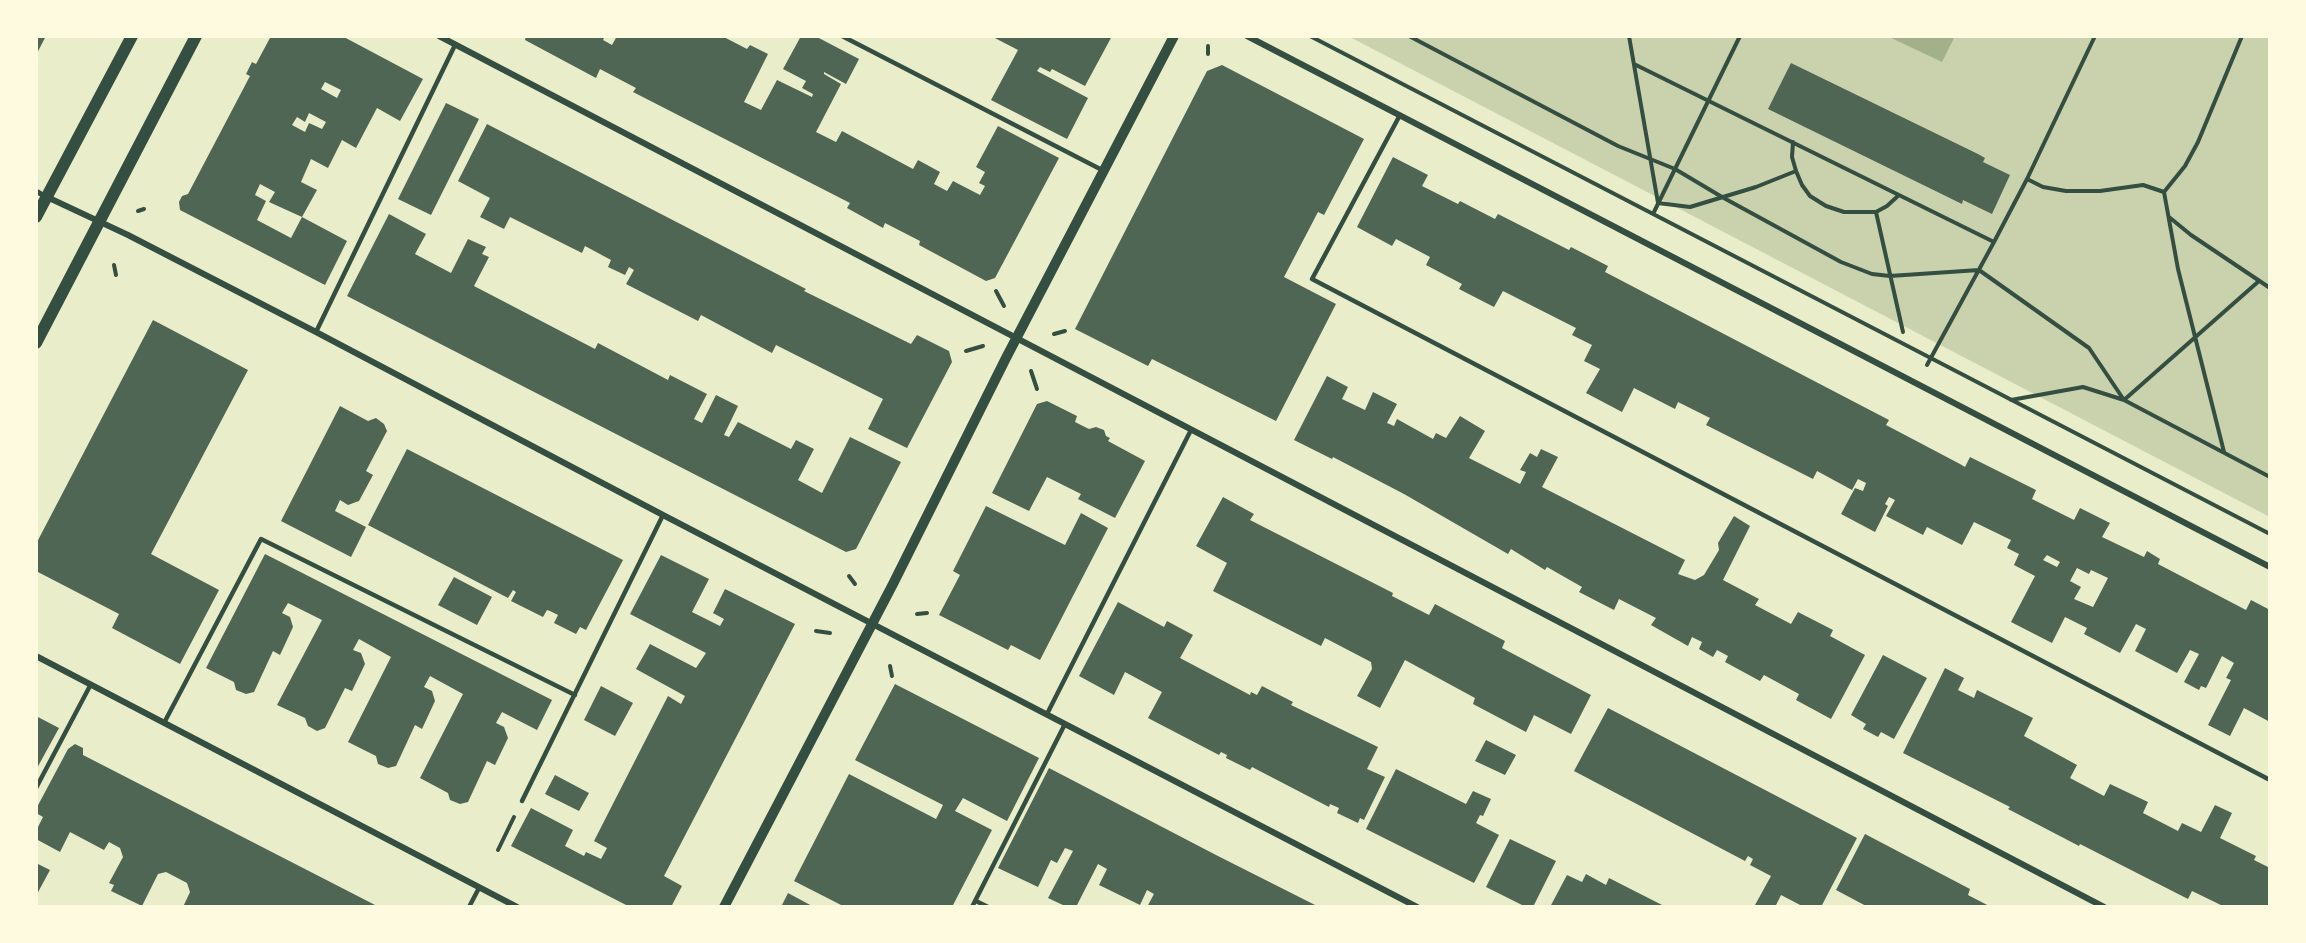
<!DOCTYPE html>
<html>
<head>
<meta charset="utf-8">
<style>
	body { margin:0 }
	#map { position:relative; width:2306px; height:943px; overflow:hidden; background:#e9edc9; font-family:"PT Sans Narrow",sans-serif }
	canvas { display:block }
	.frame { position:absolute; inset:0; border:38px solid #fefae0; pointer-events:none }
</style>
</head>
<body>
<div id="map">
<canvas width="2306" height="943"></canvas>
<div class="frame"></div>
</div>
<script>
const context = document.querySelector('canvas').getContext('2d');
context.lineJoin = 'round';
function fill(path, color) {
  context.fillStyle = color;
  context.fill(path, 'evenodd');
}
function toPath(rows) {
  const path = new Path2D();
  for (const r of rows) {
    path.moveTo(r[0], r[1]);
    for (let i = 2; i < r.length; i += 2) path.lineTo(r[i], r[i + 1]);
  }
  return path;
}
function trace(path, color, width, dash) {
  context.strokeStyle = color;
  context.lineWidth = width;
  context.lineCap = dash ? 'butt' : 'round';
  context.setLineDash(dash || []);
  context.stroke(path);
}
const green = toPath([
	[1348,36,2270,36,2270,517]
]);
const water = toPath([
	[1887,36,1955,36,1942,62]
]);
const building = toPath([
	[36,36,46,36,36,55],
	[271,36,342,36,423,79,400,121,377,108,356,148,342,140,328,168,311,159,301,182,317,190,302,217,269,202,275,192,260,184,255,195,266,201,257,220,291,238,302,217,347,241,325,285,180,210,179,202,182,196,188,194,250,76,246,74,252,62,256,64],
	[325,82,341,90,337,98,321,89],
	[309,113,326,122,322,129,309,123,305,132,292,125,297,117,305,122],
	[526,36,605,36,603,40,612,45,617,36,722,36,747,49,750,45,768,54,744,102,761,110,777,80,812,97,813,94,802,88,806,81,783,69,801,36,815,36,859,59,846,84,824,72,824,74,841,84,816,132,836,142,842,131,913,169,918,160,940,172,934,184,947,191,953,181,980,195,985,186,979,183,985,172,976,167,998,126,1059,158,995,278,986,281,919,245,920,241,885,223,883,228,847,208,850,203,633,92,636,88,600,69,596,78,525,40],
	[991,36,1112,36,1085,86,1052,69,1050,72,1040,67,1037,71,1088,98,1067,139,991,100,1018,50],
	[1791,63,1978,154,1985,158,1983,162,2010,175,1992,214,1963,200,1962,204,1768,109],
	[1222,65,1364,139,1324,215,1318,212,1284,277,1336,304,1276,421,1152,359,1148,366,1075,329,1207,71],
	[446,103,479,119,431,215,398,199],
	[487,124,806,289,804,291,911,344,917,335,949,351,952,362,907,448,868,429,883,399,776,345,772,353,701,315,698,321,626,284,634,270,629,267,625,275,608,267,611,260,585,246,582,253,510,217,504,229,480,217,490,198,458,181],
	[1393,157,1428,175,1422,186,1458,204,1460,201,1495,219,1498,214,1569,250,1571,247,1608,266,1605,272,1889,420,1886,425,1960,464,1965,467,1970,457,2036,490,2032,499,2074,520,2080,508,2110,523,2102,537,2144,557,2147,551,2160,559,2158,564,2246,610,2251,600,2270,610,2270,722,2244,708,2230,736,2208,725,2231,680,2226,678,2234,663,2222,656,2206,688,2201,686,2199,690,2184,682,2199,654,2190,650,2177,673,2135,651,2146,629,2136,624,2120,653,2084,634,2087,628,2065,617,2052,643,2011,622,2035,576,2014,565,2019,554,2007,548,2011,540,1974,522,1962,545,1927,527,1923,535,1886,516,1895,500,1889,497,1885,504,1888,506,1875,532,1841,514,1855,488,1863,491,1866,483,1858,479,1852,490,1817,471,1813,479,1706,425,1710,418,1678,402,1675,409,1634,388,1622,412,1586,393,1600,369,1584,361,1592,345,1572,335,1576,328,1503,291,1494,307,1459,289,1462,284,1426,265,1430,257,1396,239,1392,246,1357,227],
	[2047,555,2060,562,2057,567,2043,560],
	[2077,568,2089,574,2091,570,2108,578,2093,607,2074,599,2081,587,2070,581],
	[389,214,426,234,415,254,451,273,468,239,486,247,482,254,489,257,474,286,595,349,598,343,668,380,670,375,707,394,694,419,702,423,716,395,738,406,724,435,729,437,738,422,791,449,796,440,814,449,798,480,822,493,850,437,901,462,856,549,846,552,347,296],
	[153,320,248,370,151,554,219,590,180,664,112,628,119,614,36,571,36,544],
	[1327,376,1348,387,1342,399,1365,410,1373,392,1397,404,1387,423,1394,426,1397,419,1433,439,1436,433,1446,438,1460,416,1485,431,1469,458,1520,484,1526,472,1520,470,1530,453,1537,457,1541,449,1558,457,1542,487,1685,560,1678,574,1695,580,1704,575,1719,550,1718,543,1734,516,1750,526,1723,580,1759,599,1755,605,1791,624,1798,612,1833,630,1830,636,1865,655,1831,719,1796,700,1799,694,1764,675,1760,681,1725,662,1728,656,1717,650,1713,657,1699,649,1702,642,1692,637,1688,646,1651,625,1656,618,1619,599,1614,610,1579,592,1582,587,1547,567,1545,570,1511,549,1508,554,1404,494,1333,457,1332,459,1294,440],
	[1047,401,1077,416,1075,422,1089,429,1096,427,1104,430,1106,436,1110,438,1108,441,1145,461,1115,518,1078,499,1081,494,1047,477,1029,511,992,493,1037,404],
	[340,406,368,421,376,418,384,424,387,431,366,471,373,475,359,501,348,505,340,500,335,511,366,527,351,557,281,521],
	[407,449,623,560,586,630,580,627,576,634,554,623,558,615,550,611,547,610,543,617,511,601,516,592,513,590,508,598,368,525],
	[1223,497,1254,514,1250,520,1393,593,1392,596,1429,615,1435,604,1505,641,1502,648,1591,695,1571,734,1534,715,1526,732,1473,704,1475,698,1405,660,1380,708,1357,696,1372,669,1371,662,1325,638,1321,646,1213,591,1227,563,1196,546],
	[986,506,1065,545,1081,513,1108,528,1040,660,1011,645,1008,650,939,615,960,575,953,571],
	[265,554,552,700,537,730,502,712,496,723,504,727,508,738,495,765,487,761,468,802,460,804,450,800,448,793,420,778,463,694,430,676,424,687,432,691,435,701,422,729,415,725,396,766,388,768,378,764,376,756,348,742,391,657,359,639,353,650,361,653,365,664,352,691,345,688,325,728,317,731,308,726,305,718,277,705,322,620,288,603,282,613,290,617,293,627,280,655,273,651,254,692,246,694,236,690,234,682,206,668],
	[661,555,709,579,692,612,720,626,724,619,713,613,725,589,795,624,664,876,682,886,671,907,630,907,511,846,531,808,573,830,565,846,584,856,586,852,601,859,607,848,594,841,668,696,681,704,685,696,636,669,650,644,696,668,706,653,630,614],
	[454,577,492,597,477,625,438,605],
	[1118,602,1164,627,1167,621,1193,635,1180,658,1250,695,1251,692,1257,695,1262,686,1293,702,1291,705,1378,747,1367,769,1385,777,1364,820,1360,818,1358,823,1337,813,1339,808,1330,804,1329,807,1252,767,1250,770,1226,758,1227,755,1221,752,1219,755,1148,718,1162,692,1125,672,1114,695,1079,676],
	[1883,655,1927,678,1894,739,1881,732,1878,737,1863,729,1866,724,1851,715],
	[1945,668,1964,678,1958,690,1974,698,1977,690,2033,718,2024,736,2077,765,2070,778,2104,796,2110,784,2148,802,2143,813,2178,831,2182,823,2201,832,2215,805,2232,813,2220,838,2256,856,2254,860,2270,868,2270,907,2225,907,2192,891,2188,899,2080,844,2079,846,2008,809,2010,807,1903,753],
	[895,684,1039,758,1007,821,963,798,955,811,992,830,952,907,845,907,794,881,849,774,936,819,943,805,855,760],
	[601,686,633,703,615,736,584,720],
	[1608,708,1857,838,1821,907,1804,907,1781,895,1775,907,1755,905,1771,876,1750,865,1753,859,1748,856,1745,861,1574,771],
	[36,716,59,728,36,770],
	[1486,740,1516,755,1505,775,1475,761],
	[75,744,83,748,83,755,379,907,183,907,190,892,187,883,166,872,158,874,142,906,111,891,114,885,109,883,123,857,120,848,109,842,104,850,70,832,60,852,36,839,36,831,43,817,36,813,36,809,68,749],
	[1049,768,1216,855,1319,907,1147,907,1154,894,1147,890,1140,905,1099,885,1107,869,1098,864,1076,907,1067,907,1048,898,1073,851,1065,848,1057,863,1051,860,1038,887,998,868],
	[1396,769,1466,804,1473,791,1491,799,1483,816,1480,815,1476,823,1499,835,1474,883,1366,829],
	[555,775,589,793,579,811,545,794],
	[1865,834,1970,889,1968,895,1991,907,1868,907,1836,890],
	[1510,839,1556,861,1533,907,1526,907,1486,887],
	[36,863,50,870,36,896],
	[1586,874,1606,885,1609,878,1666,907,1550,907,1567,875,1582,882],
	[788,893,814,907,781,907]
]);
const path = toPath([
	[1310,36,2270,534],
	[1409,36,1618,146,1675,169,1722,197,1841,262,1872,274,1890,276,1979,270,2089,348,2124,400,2259,281],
	[1629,36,1658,203,1690,207,1756,187,1796,171,1792,157,1793,142],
	[2095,36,2027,179,2043,187,2066,191,2100,191,2143,185,2164,192,2185,166,2198,142,2242,36],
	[1208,46,1208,54],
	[1634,64,1994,242,2027,179],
	[1796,171,1802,185,1810,196,1826,206,1844,212,1876,212],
	[2164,192,2178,269,2224,452],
	[1899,195,1887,206,1876,212,1903,332],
	[138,211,144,209],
	[1653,214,1740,36],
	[2169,217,2191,235,2270,288],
	[114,265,116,275],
	[996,291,1004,306],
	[1054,334,1065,331],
	[966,351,983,346],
	[1927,365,1994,242],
	[1031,371,1037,389],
	[2011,400,2083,387,2124,400,2270,477],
	[849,576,855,584],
	[917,614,927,613],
	[816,631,830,633],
	[890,666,892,676],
	[498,850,514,817]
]);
const service = toPath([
	[842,36,1104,171],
	[1400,115,1312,279,2270,780],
	[316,332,455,45],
	[1047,714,1191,430],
	[164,723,261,539,575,695],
	[36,788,91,684],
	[522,801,663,515],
	[976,901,988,907],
	[469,907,479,888],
	[972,907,1065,724]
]);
const pedestrian = toPath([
	[36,191,46,197]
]);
const minor = toPath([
	[439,36,2104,907],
	[1247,36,2270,567],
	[47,197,128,235,316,332,663,515,1417,907],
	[36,656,517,907]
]);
const tertiary = toPath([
	[724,907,893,584,1006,358,1174,36]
]);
const secondary = toPath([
	[36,217,132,36],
	[36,343,196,36]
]);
fill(green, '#cad2ad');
fill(water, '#a3b18a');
fill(building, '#4f6655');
trace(path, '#344e41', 4);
trace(service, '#344e41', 4.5);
trace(pedestrian, '#344e41', 5);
trace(minor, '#344e41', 6);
trace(tertiary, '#344e41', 10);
trace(secondary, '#344e41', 12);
</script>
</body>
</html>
